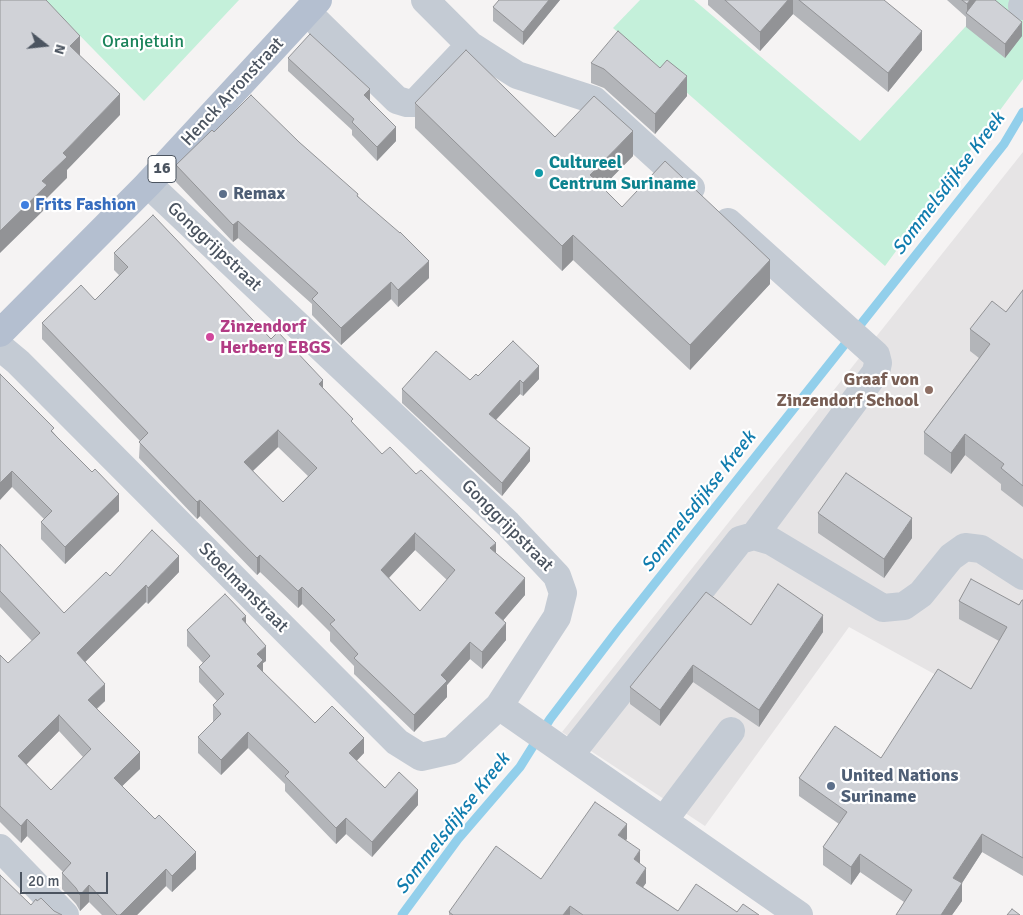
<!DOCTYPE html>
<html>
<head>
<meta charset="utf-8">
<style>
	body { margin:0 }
	#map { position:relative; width:1023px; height:915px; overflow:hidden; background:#f5f3f3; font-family:Signika,sans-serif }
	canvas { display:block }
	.north { position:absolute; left:20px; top:20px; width:50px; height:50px; -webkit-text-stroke:4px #fff; paint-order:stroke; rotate:106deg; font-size:14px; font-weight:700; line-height:20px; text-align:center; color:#4b5460 }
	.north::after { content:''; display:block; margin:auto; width:18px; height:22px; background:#4b5460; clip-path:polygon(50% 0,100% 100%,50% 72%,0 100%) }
	.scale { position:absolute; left:20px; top:872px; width:88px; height:22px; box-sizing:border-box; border:2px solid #4b5460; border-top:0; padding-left:6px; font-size:15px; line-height:18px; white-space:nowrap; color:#4b5460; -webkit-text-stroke:4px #fff; paint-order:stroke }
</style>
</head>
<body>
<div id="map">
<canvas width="1023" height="915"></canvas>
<div class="north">N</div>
<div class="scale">20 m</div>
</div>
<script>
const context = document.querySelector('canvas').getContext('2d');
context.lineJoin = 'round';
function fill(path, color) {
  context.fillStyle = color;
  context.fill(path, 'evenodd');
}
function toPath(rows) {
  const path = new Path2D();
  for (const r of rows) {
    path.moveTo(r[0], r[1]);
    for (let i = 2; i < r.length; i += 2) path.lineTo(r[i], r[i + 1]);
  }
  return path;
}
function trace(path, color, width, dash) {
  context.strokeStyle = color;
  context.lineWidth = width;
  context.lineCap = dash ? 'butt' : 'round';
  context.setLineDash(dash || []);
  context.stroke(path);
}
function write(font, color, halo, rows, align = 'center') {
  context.font = font + ' Signika,sans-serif';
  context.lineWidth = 4.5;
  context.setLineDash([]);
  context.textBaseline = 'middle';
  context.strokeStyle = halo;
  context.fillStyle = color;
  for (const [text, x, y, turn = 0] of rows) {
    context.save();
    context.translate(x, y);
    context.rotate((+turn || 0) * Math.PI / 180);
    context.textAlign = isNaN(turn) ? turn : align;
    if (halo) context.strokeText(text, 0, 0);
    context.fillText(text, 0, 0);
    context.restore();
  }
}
const education = toPath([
	[1023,152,1023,723,849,627,705,826,562,732]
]);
const green = toPath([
	[45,0,239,0,144,101],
	[640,0,694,0,860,141,990,0,1023,0,1023,79,885,266,613,28]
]);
const stream = toPath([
	[402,915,458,839,520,767,550,719,617,631,1004,144,1023,112]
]);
const minor = toPath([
	[425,0,470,45,517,75,594,100,691,188],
	[1022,6,1023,6],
	[307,12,397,100,407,103,415,103,470,45],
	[728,222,876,355,878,363,876,372,754,536],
	[0,347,18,362,397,742,421,757,452,750,499,706,557,617,563,593,557,576,508,524,148,184],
	[499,706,799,915],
	[570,755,740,540,754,536,771,541,883,608,904,606,921,594,951,557,965,547,981,549,1023,576],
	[664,820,731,731],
	[0,848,65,915]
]);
const major = toPath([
	[0,333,148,184,318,0]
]);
const wall = toPath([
	[560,0,523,45,493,21,493,7],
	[708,0,884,0,922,50,888,92,793,14,760,51,708,5],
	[947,0,995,0,1022,36,1005,58,966,27,966,17],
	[288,58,370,101,396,141,377,161,352,135,352,130,288,71],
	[591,63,687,96,655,134,604,88,591,83],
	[415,103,633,156,602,187,622,207,770,284,690,370,573,260,562,271,415,128],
	[214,132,299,142,358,196,429,278,398,307,391,299,341,345,312,315,312,304,238,238,233,242,176,182,176,165],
	[114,253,271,339,323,389,353,424,382,454,416,474,496,553,525,595,503,620,506,640,482,669,470,659,447,685,447,697,414,732,354,674,354,666,330,641,330,632,302,604,298,608,260,572,257,575,200,516,197,519,139,458,140,441,42,339,42,323,95,300,119,275,114,270],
	[278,447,308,476,283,502,253,471],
	[415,550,447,580,420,611,389,578],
	[1023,290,1023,507,1001,490,1001,484,965,455,951,474,924,454,924,432,979,358,970,351,970,329,1006,312],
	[0,374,54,433,119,511,65,564,41,539,41,522,44,519,12,487],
	[478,376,539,379,523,396,520,394,496,420,530,461,502,496,402,403,402,389,470,380],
	[818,513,912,538,884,578,818,533],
	[0,544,64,613,110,576,179,572,148,604,146,602,85,662,105,701,97,709,140,769,122,786,196,869,172,892,166,886,137,915,102,915,89,902,80,911,76,904,62,889,62,873,63,872,27,836,21,843,0,822,0,655,8,663,32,641,0,607],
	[59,731,83,757,51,790,26,765],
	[1023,600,1023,876,982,852,962,883,962,901,952,915,896,915,904,902,860,872,851,885,823,865,823,847,839,824,799,796,799,778,881,758,971,689,999,641,959,619,959,601,1019,605],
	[246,623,266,661,263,663,263,672,315,723,364,753,356,761,385,788,418,805,372,857,346,834,336,844,285,791,285,784,248,748,221,775,198,753,198,737,213,722,213,705,217,701,199,682,199,667,203,663,187,646,187,630],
	[751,625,823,632,759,727,693,682,660,726,630,704,630,687],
	[627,839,625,840,640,864,646,883,643,887,678,911,737,912,759,915,449,915,449,912,541,879]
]);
const shadedWall = toPath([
	[549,0,560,0,523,45,523,32],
	[788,0,793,0,793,14,760,51,760,32],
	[970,0,982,0,967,14,967,4],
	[1022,22,1022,36,1005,58,1005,44],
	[922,31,922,50,888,92,888,73],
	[80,36,80,57,70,46],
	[687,76,687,96,655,134,655,114],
	[370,89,370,102,364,95],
	[120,94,120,115,67,170,67,178,47,198,47,207,0,253,0,231,42,181,63,153],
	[396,127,396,141,377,161,377,147],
	[633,131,633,156,590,200,590,175],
	[238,221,238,238,233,242,233,225],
	[573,235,573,260,562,271,562,246],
	[770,260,770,284,690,370,690,345],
	[429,261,429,278,398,307,398,290],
	[391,282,391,299,341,345,341,328],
	[539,366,539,379,523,396,523,383],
	[323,380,323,397,319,384],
	[520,380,520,394,489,427,489,414],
	[278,430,278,447,244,479,244,462],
	[965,434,965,455,951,474,951,453],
	[530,448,530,461,502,496,502,483],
	[12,471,12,487,0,500,0,483],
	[119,494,119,511,65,564,65,547],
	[200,500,200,516,197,519,197,502],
	[912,518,912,538,884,578,884,559],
	[415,533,415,550,381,586,381,570],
	[496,543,496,559,490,548],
	[260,555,260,572,257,575,257,558],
	[179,556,179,572,148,604,148,588],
	[525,578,525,595,495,630,495,613],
	[146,585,146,602,77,670,77,653],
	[302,587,302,604,298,608,298,591],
	[823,615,823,632,759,727,759,710],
	[246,616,246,631,242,619],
	[506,623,506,640,482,669,482,652],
	[470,642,470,659,447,685,447,697,414,732,414,715,441,675],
	[266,646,266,661,263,663,263,675,257,681,257,654],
	[693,665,693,682,660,726,660,710],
	[105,684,105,701,88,716,88,700],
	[59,715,59,731,18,773,18,756],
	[248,732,248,748,221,775,221,760],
	[364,738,364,753,349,769,349,753],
	[140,752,140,769,114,794,114,778],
	[418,790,418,805,372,857,372,842],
	[346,818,346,834,336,844,336,828],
	[27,819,27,836,21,843,21,826],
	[627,824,627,839,618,850,618,835],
	[982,834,982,852,962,883,962,901,952,915,941,915,953,878],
	[640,850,640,865,634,859],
	[196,852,196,869,172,892,172,876],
	[860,854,860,872,851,885,851,867],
	[646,868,646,883,636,897,636,883],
	[166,869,166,886,137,915,120,915],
	[89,885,89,902,80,911,80,895],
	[570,906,570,915,563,915]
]);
const building = toPath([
	[0,0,46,0,80,36,70,46,120,94,63,153,67,157,42,181,47,185,0,231,0,0],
	[499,0,549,0,523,32,493,7,499,0],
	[725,0,788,0,760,32,725,0],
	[799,0,884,0,922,31,888,73,799,0],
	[962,0,970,0,967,4,962,0],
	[976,0,995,0,1022,22,1005,44,966,13,976,0],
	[618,31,660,68,667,60,687,76,655,114,604,69,591,63,618,31],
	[310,34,370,89,364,95,396,127,377,147,352,122,354,119,288,58,310,34],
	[466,50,555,137,594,96,633,131,590,175,622,207,665,161,770,260,690,345,573,235,562,246,415,103,466,50],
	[251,95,299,142,358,194,357,196,400,233,400,232,429,261,398,290,391,282,341,328,312,299,318,293,238,221,233,225,176,165,212,130,214,132,251,95],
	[153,215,271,339,278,332,323,380,319,384,353,419,351,421,382,454,390,447,416,474,421,470,496,543,490,548,525,578,495,613,506,623,482,652,470,642,441,675,447,681,414,715,354,658,358,654,330,624,335,620,302,587,298,591,260,555,257,558,200,500,197,502,139,442,148,433,42,323,81,285,95,300,128,267,114,253,153,215],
	[278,430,317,468,283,502,244,462,278,430],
	[415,533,455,570,420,611,381,570,415,533],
	[1023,290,1023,486,1001,468,1004,464,965,434,951,453,924,432,990,344,970,329,992,301,1006,312,1023,290],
	[513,341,539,366,523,383,520,380,489,414,530,448,502,483,402,389,436,351,470,380,476,374,478,376,513,341],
	[0,374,54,428,51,431,92,472,95,469,119,494,65,547,41,522,52,511,12,471,0,483,0,374],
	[846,473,912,518,884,559,818,513,846,473],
	[152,530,179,556,148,588,146,585,77,653,105,684,88,700,140,752,114,778,155,819,159,815,196,852,172,876,166,869,120,915,117,915,89,885,80,895,76,888,62,873,71,863,27,819,21,826,0,806,0,655,8,663,40,633,0,591,0,544,64,613,106,572,110,576,152,530],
	[59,715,91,749,51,790,18,756,59,715],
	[971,579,1019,605,1022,600,1023,600,1023,858,982,834,953,878,962,883,941,915,896,915,912,890,860,854,851,867,823,847,847,812,799,778,835,726,881,758,938,669,971,689,1007,627,959,601,971,579],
	[778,584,823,615,759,710,693,665,660,710,630,687,706,592,751,625,778,584],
	[225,594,246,616,242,619,266,646,257,654,263,660,257,666,315,723,332,706,364,738,349,753,385,788,399,772,418,790,372,842,346,818,336,828,285,776,289,772,248,732,221,760,198,737,221,714,213,705,224,694,199,667,210,656,187,630,225,594],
	[595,802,627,824,618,835,640,850,634,859,646,868,636,883,678,911,696,884,737,912,743,904,759,915,583,915,570,906,563,915,453,915,449,912,496,846,541,879,595,802],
	[0,875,31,905,36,899,37,901,41,898,54,911,62,915,0,915,0,875],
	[1012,909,1020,915,1007,915,1012,909]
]);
const markers = [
	[539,173,5,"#0f9aa8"],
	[223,194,5,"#5c6f8a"],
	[25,205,5,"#3f7fe0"],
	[210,337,5,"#d1479c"],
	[929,390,5,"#8d6e63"],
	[831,786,5,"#5c6f8a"]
];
const shields = [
	[162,169,28]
];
const shieldNames = [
	["16",162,169]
];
const parkNames = [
	["Oranjetuin",143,42]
];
const streetNames = [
	["Henck Arronstraat",233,92,-47],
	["Gonggrijpstraat",214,247,43],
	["Gonggrijpstraat",507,526,45],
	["Stoelmanstraat",243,588,45]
];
const cultureNames = [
	["Cultureel",549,163],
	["Centrum Suriname",549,184]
];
const serviceNames = [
	["Remax",233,194],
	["United Nations",841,776],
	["Suriname",841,797]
];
const shopNames = [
	["Frits Fashion",35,205]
];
const hotelNames = [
	["Zinzendorf",220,327],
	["Herberg EBGS",220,348]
];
const educationNames = [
	["Graaf von",919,380],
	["Zinzendorf School",919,401]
];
const waterNames = [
	["Sommelsdijkse Kreek",949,184,-53],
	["Sommelsdijkse Kreek",699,502,-52],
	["Sommelsdijkse Kreek",453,824,-52]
];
fill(education, '#e6e4e5');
fill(green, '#c4f0da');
trace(stream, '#92cfeb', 9);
trace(minor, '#c4cbd4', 28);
trace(major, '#b4bfd0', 28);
fill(wall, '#b3b5b9');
fill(shadedWall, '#929396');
fill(building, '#d0d2d7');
trace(building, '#929396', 1);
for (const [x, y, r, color] of markers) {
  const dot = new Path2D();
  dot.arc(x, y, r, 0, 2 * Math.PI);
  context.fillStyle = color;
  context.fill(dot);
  trace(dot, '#fff', 2);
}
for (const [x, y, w] of shields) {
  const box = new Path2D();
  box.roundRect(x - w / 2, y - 13.5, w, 27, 4);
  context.fillStyle = '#fff';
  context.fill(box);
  trace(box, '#4b5460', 1);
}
write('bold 16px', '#4b5460', null, shieldNames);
write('18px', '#1a835a', '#fff', parkNames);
write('18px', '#4b5460', '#fff', streetNames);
write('bold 18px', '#0d838f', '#fff', cultureNames, 'left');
write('bold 18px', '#4e5e75', '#fff', serviceNames, 'left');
write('bold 18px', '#366cbe', '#fff', shopNames, 'left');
write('bold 18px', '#b23c85', '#fff', hotelNames, 'left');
write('bold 18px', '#785e54', '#fff', educationNames, 'right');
write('italic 19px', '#107cae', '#fff', waterNames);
</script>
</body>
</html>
